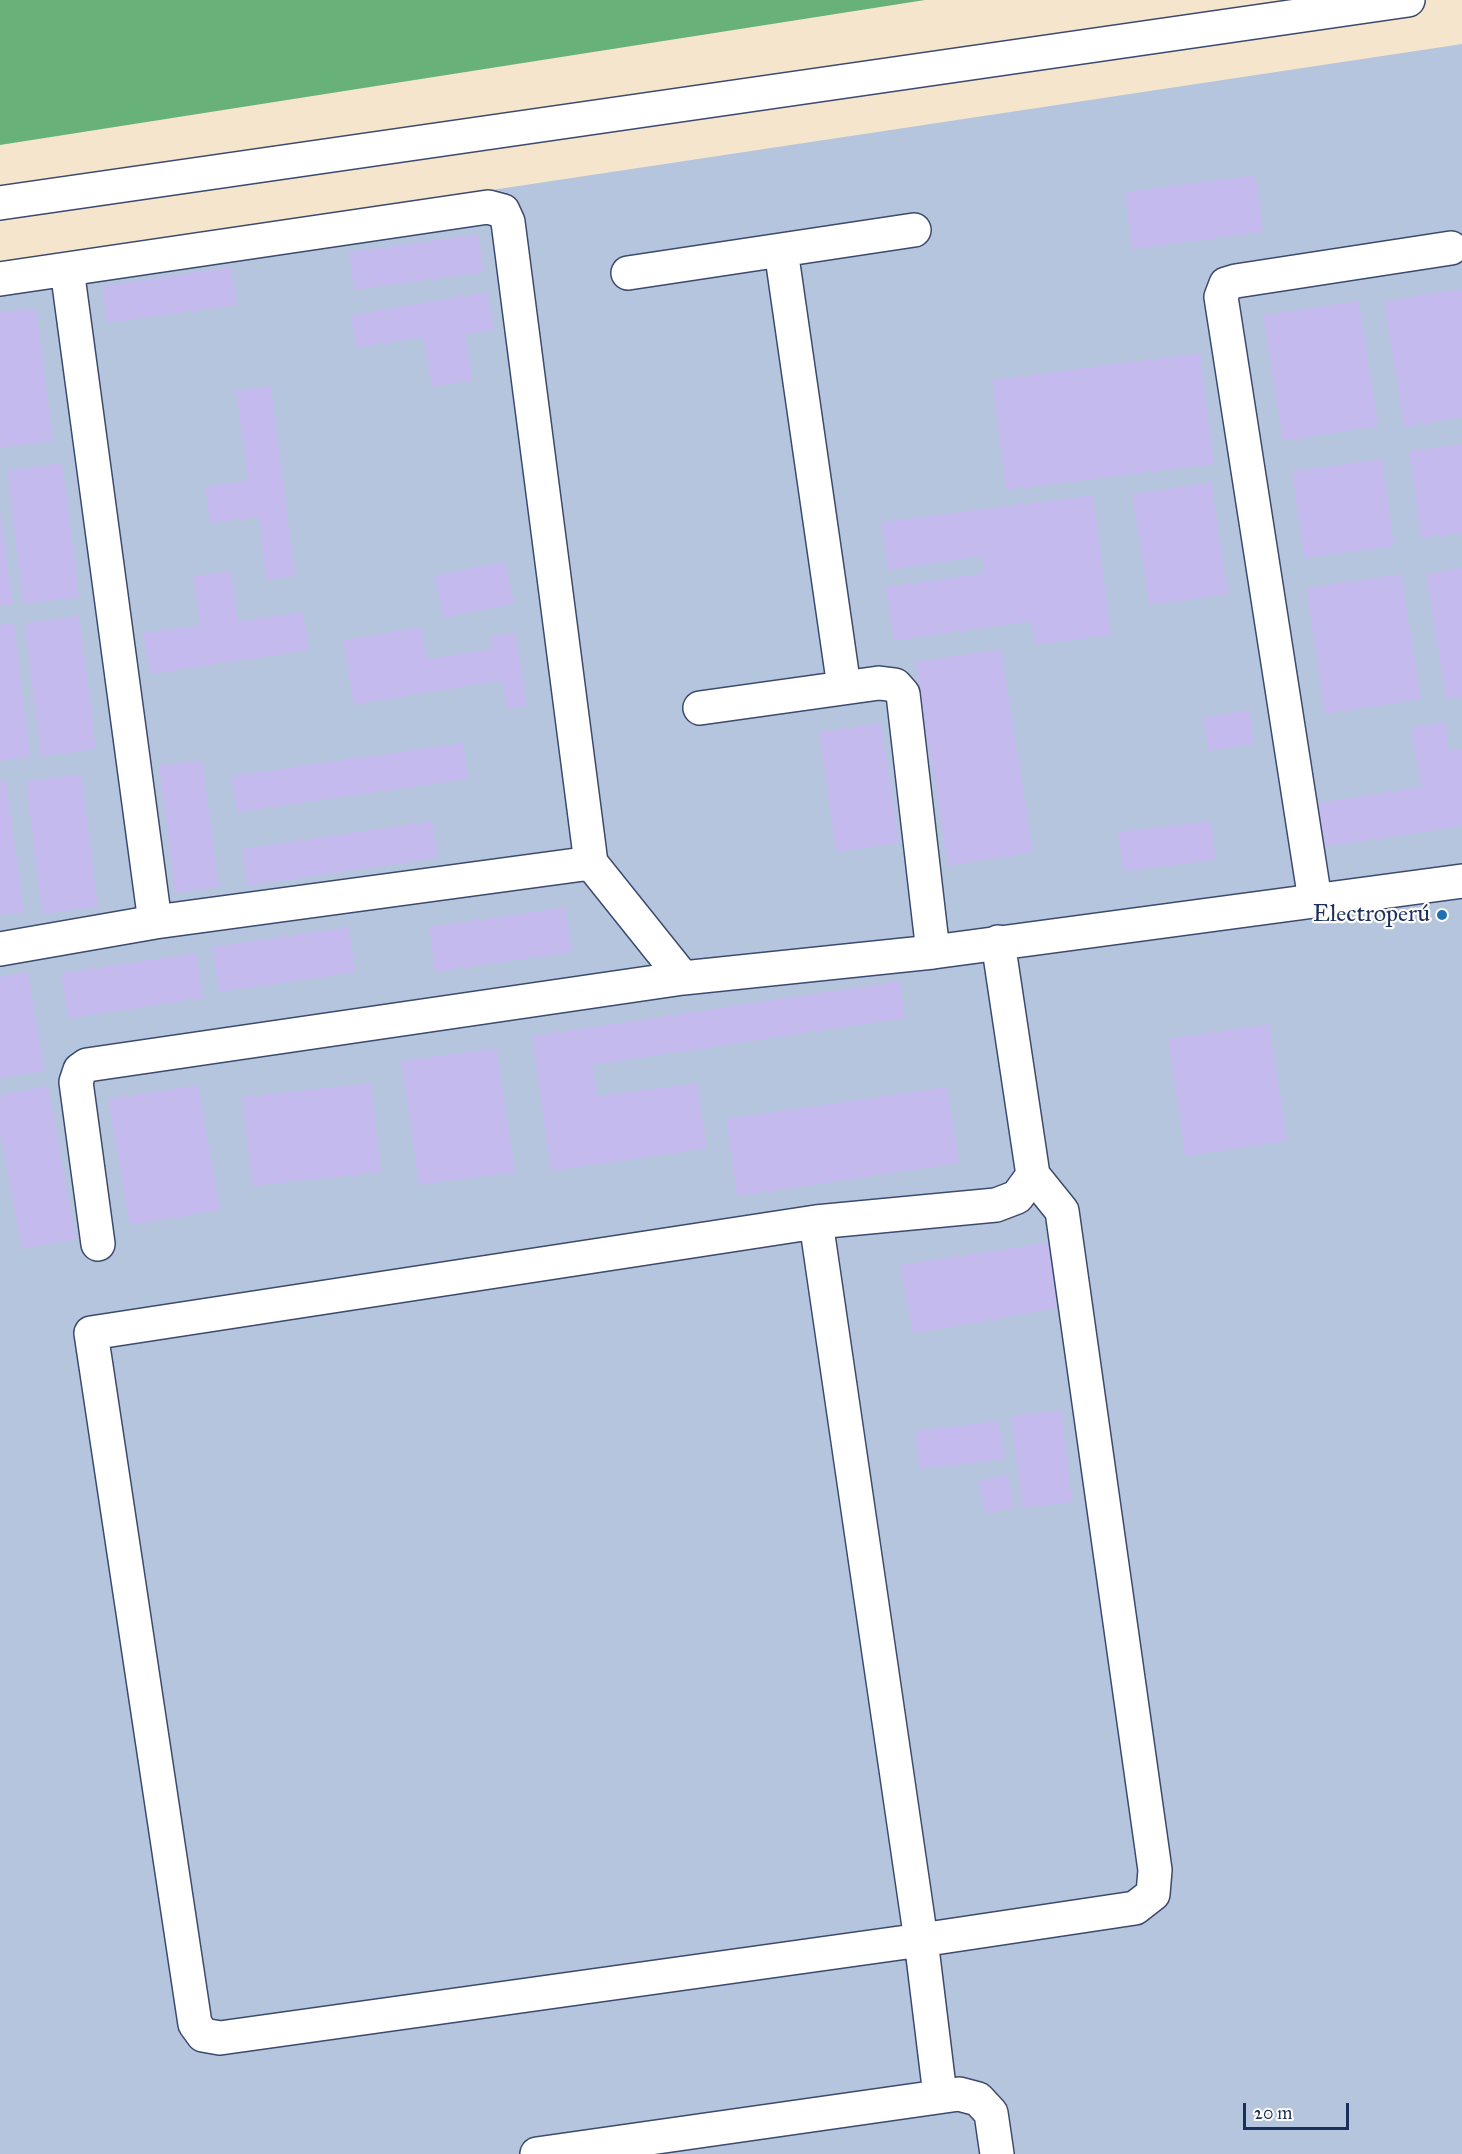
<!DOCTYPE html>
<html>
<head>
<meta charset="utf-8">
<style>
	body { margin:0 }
	#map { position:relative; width:1462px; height:2154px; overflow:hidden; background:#f6e5cd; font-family:"IM FELL Great Primer",serif }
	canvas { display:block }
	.scale { position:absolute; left:1243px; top:2103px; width:106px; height:27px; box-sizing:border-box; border:3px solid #1b2f5e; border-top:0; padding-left:8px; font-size:18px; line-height:21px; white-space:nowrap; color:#1b2f5e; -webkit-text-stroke:4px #fdfcf7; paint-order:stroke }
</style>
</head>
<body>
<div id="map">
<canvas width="1462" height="2154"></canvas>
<div class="scale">20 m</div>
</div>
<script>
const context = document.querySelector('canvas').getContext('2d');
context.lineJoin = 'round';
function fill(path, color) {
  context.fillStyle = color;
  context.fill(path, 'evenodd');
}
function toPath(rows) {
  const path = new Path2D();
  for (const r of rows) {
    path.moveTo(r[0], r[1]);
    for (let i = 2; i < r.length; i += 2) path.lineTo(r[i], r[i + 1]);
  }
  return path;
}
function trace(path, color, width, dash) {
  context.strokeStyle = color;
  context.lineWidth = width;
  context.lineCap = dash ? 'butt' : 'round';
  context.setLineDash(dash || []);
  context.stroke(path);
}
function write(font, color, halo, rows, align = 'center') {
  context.font = font + ' "IM FELL Great Primer",serif';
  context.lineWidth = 4.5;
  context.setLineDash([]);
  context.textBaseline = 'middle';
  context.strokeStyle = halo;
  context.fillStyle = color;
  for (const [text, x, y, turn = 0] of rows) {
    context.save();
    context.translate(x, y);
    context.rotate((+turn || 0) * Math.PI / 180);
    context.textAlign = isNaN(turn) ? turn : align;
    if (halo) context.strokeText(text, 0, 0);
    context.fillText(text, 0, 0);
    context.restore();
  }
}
const industrial = toPath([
	[1462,44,1462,2154,0,2154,0,264]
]);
const forest = toPath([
	[0,0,925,0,0,145]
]);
const building = toPath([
	[1255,175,1263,232,1132,249,1125,192],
	[478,234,484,272,354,290,349,252],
	[231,267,237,305,107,323,102,286],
	[1462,289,1462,417,1404,427,1384,301],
	[487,292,494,330,465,335,473,380,432,387,423,337,356,348,351,315],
	[1359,301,1378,426,1283,441,1263,315],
	[36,308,53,441,0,448,0,312],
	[1200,353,1214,464,1006,490,992,380],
	[271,386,295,576,266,580,259,517,210,523,205,486,248,481,236,390],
	[1462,444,1462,533,1421,538,1409,451],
	[1382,459,1394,546,1304,558,1292,471],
	[62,463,79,597,23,604,7,470],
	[1211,482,1228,594,1149,605,1132,494],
	[1093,495,1111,635,1035,645,1031,621,894,641,885,587,984,573,982,556,888,570,881,522],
	[0,512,13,604,0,606],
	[505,561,514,604,443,618,434,576],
	[1462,568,1462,697,1446,699,1426,574],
	[231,571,238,621,303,612,309,650,150,674,143,633,200,625,193,576],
	[1401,574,1421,699,1325,714,1306,588],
	[79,616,96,749,41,756,24,623],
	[14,623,30,757,0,761,0,625],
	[421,627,427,659,492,649,490,636,515,632,527,706,507,709,502,680,354,705,343,640],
	[1001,649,1033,852,948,866,915,662],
	[1249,710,1254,744,1208,751,1203,717],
	[1445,722,1449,750,1462,749,1462,826,1324,847,1317,803,1421,787,1411,727],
	[881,723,899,843,836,852,819,732],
	[463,743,468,779,237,812,231,776],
	[202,760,219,887,175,893,159,765],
	[81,774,98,907,42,914,26,781],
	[6,781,24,912,0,915,0,782],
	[432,821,438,858,247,886,242,849],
	[1211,821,1216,860,1123,871,1118,832],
	[565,907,572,952,435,972,429,927],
	[349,927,355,972,219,992,212,947],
	[196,953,203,998,68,1018,61,973],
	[28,972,44,1071,0,1078,0,977],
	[900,981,905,1018,592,1065,597,1096,697,1083,707,1148,551,1171,532,1036],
	[1269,1024,1287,1141,1185,1156,1168,1039],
	[496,1048,515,1172,419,1185,401,1061],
	[371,1083,381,1172,252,1186,242,1097],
	[198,1085,220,1210,130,1225,108,1099],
	[48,1086,76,1239,22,1249,0,1131,0,1095],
	[947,1087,959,1163,737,1196,726,1119],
	[1051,1242,1056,1308,913,1334,900,1265],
	[1061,1410,1072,1502,1022,1508,1011,1416],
	[999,1421,1004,1459,919,1469,915,1431],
	[1008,1475,1014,1508,985,1513,979,1480]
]);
const minor = toPath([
	[0,203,1408,0],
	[781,250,844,687],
	[67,269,155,922],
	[628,273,914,230],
	[0,279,488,207,503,211,508,222,591,863,683,978],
	[700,708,879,683,895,685,903,694,933,952],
	[1315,900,1221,297,1226,284,1236,281,1451,248],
	[0,949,155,922,591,863],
	[816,1222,921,1940,220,2038,203,2035,195,2024,91,1333,816,1222,996,1205,1017,1197,1033,1175],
	[98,1244,76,1082,80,1070,87,1065,683,978,933,952,1462,881],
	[940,2095,921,1940,1135,1908,1153,1894,1155,1870,1062,1211,1033,1175,998,942],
	[537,2154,959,2094,978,2099,991,2113,997,2154]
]);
const markers = [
	[1442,915,6,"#1f6fb2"]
];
const poiNames = [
	["Electroperú",1430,915]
];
fill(industrial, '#b6c5de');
fill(forest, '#68b27a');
fill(building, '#c4baed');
trace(minor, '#3c4a6f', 36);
trace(minor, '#fff', 33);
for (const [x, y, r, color] of markers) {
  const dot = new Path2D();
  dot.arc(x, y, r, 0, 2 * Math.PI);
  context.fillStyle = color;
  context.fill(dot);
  trace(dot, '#fdfcf7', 2);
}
write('24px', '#1b2f5e', '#fdfcf7', poiNames, 'right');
</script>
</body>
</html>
